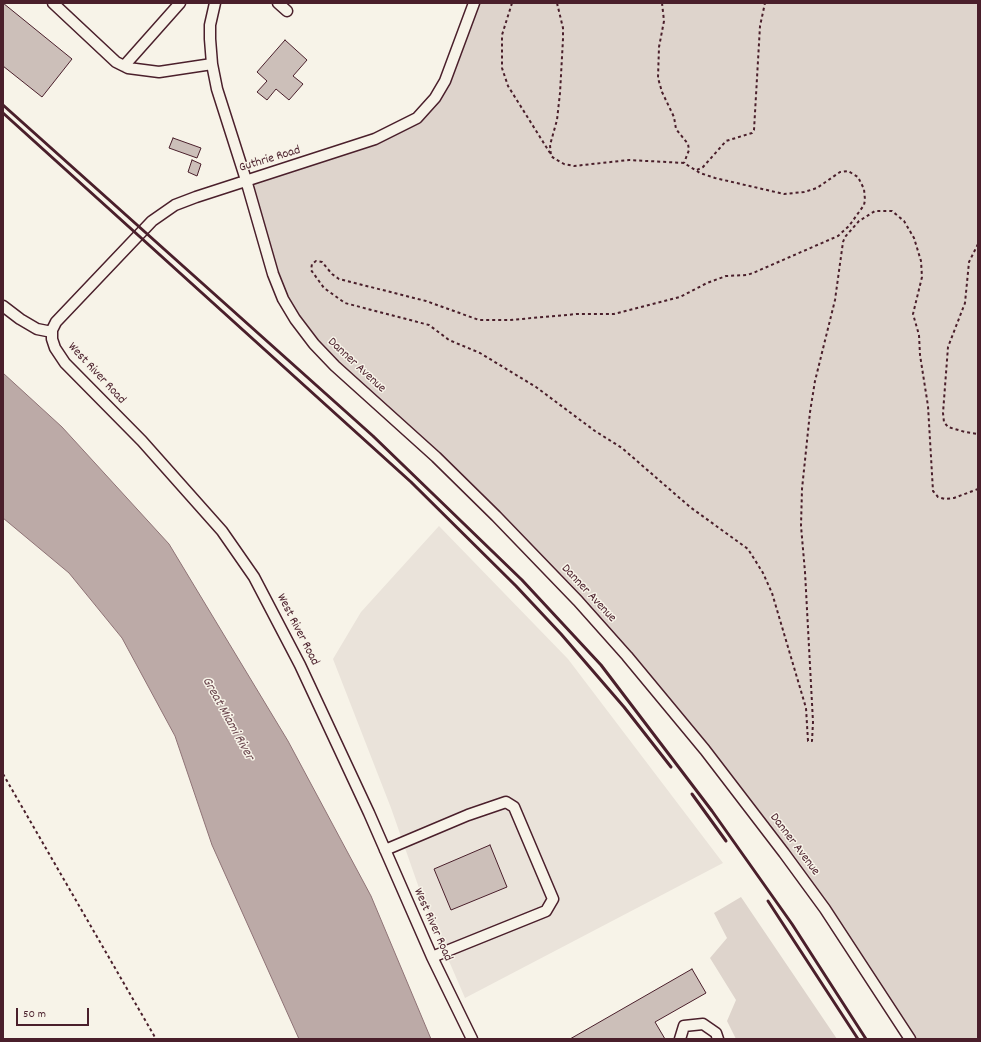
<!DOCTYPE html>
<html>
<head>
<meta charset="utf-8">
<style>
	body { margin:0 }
	#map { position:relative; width:981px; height:1042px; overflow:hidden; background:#f7f3e8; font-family:Dekko,sans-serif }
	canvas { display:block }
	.frame { position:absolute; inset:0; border:4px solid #4a1f2b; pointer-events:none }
	.scale { position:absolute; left:16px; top:1008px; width:73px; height:18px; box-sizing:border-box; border:2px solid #4a1f2b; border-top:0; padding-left:5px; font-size:12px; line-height:14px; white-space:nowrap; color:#4a1f2b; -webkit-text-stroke:3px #f7f3e8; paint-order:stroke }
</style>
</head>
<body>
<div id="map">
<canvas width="981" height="1042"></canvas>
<div class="frame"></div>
<div class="scale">50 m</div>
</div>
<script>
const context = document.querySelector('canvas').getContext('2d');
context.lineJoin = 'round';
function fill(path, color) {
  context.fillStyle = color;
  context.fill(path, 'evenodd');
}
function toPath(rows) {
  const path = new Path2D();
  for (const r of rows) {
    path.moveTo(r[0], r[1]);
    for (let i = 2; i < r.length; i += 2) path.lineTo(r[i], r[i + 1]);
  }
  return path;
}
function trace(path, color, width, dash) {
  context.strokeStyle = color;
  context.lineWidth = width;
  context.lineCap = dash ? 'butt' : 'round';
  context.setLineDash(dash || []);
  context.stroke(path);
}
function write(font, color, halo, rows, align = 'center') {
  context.font = font + ' Dekko,sans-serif';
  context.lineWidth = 3;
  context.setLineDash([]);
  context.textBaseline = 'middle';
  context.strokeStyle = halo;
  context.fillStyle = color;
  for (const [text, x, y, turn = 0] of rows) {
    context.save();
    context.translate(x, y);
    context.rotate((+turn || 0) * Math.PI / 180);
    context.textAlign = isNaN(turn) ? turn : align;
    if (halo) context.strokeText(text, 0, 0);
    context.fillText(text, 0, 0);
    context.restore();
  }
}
const built = toPath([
	[439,526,568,659,723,863,465,998,426,908,391,808,333,659,361,612]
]);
const green = toPath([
	[474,3,978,3,978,1039,910,1039,784,853,578,601,335,366,283,299,246,180,375,139,429,106],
	[741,897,837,1039,736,1039,727,1021,736,1000,710,958,727,938,714,913]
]);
const water = toPath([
	[3,373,62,427,169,544,288,741,371,896,431,1039,299,1039,212,845,175,736,122,638,69,573,3,518,3,373]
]);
const building = toPath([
	[3,3,72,59,42,97,3,66,3,3],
	[285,40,307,60,293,76,303,84,289,100,276,89,267,100,257,92,267,81,257,72,285,40],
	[173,138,201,148,197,158,169,148,173,138],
	[192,160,201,164,197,176,188,172,192,160],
	[490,845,507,887,451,910,434,869,490,845],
	[692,969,706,993,655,1022,665,1039,570,1039,692,969]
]);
const path = toPath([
	[512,3,502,35,502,68,508,86,550,153],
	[557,3,563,28,563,39,560,93,557,120,550,145,551,156,555,159,564,164,574,166,629,160,684,163,700,173,715,178,784,194,804,192,817,188,840,172,848,171,858,177,864,189,865,200,864,205,849,226,838,236,753,273,747,275,726,276,707,283,680,297,614,314,577,314,510,320,479,320,426,301,339,279,332,274,322,262,316,261,312,264,311,270,324,288,345,303,429,325,449,340,480,353,536,387,595,431,622,448,690,507,748,549,763,573,772,593,806,708,808,741,812,741,813,722,805,572,801,526,802,489,810,412,815,381,835,300,843,242,845,237,859,221,875,211,892,211,904,221,914,238,921,261,922,277,913,314,919,335,920,355,928,406,933,491,938,497,945,499,954,498,978,489],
	[662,3,664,21,659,47,658,78,662,92,674,117,676,129,688,144,689,150,684,163],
	[697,170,703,167,726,141,752,133,754,130,760,26,765,3],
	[978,244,969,262,965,303,948,347,943,413,944,422,948,427,965,432,978,434],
	[3,774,156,1039]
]);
const minor = toPath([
	[53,3,116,62,128,68,159,72,212,64],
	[215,3,210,25,210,39,212,64,217,89,246,180,273,274,283,299,295,319,314,344,335,366,436,457,496,516,578,601,627,656,705,750,784,853,825,909,910,1039],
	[278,3,287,11],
	[124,66,180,3],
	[3,306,20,319,37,329,52,332],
	[385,850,468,815,506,802,514,807,553,899,546,911,432,957],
	[472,1039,432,957,369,813,300,665,254,577,222,531,142,441,65,363,55,348,52,339,52,330,56,322,152,221,175,205,196,197,375,139,417,118,435,98,445,81,474,3],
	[680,1039,684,1026,703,1024,716,1033,718,1039]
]);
const rail = toPath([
	[3,105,373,436,522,580,601,665,712,811,792,924,866,1039],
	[3,113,411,482,516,586,561,634,624,707,671,767],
	[692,794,726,841],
	[768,901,858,1039]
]);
const streetNames = [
	["Guthrie Road",270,160,-17],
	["Danner Avenue",356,366,43],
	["West River Road",96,374,47],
	["Danner Avenue",588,594,47],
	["West River Road",297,630,63],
	["Danner Avenue",794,845,53],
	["West River Road",432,925,66]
];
const waterNames = [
	["Great Miami River",227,719,61]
];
fill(built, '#eae3da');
fill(green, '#ded4cc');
fill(water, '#bcaaa7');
trace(water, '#8e7275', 1);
fill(building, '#ccbfb9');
trace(building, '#4a1f2b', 1);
trace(minor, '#4a1f2b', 13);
trace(path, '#4a1f2b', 2, [3, 3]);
trace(minor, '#f7f3e8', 10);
trace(rail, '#4a1f2b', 3);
write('13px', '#4a1f2b', '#f7f3e8', streetNames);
write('italic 14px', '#6c4950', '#f7f3e8', waterNames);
</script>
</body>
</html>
